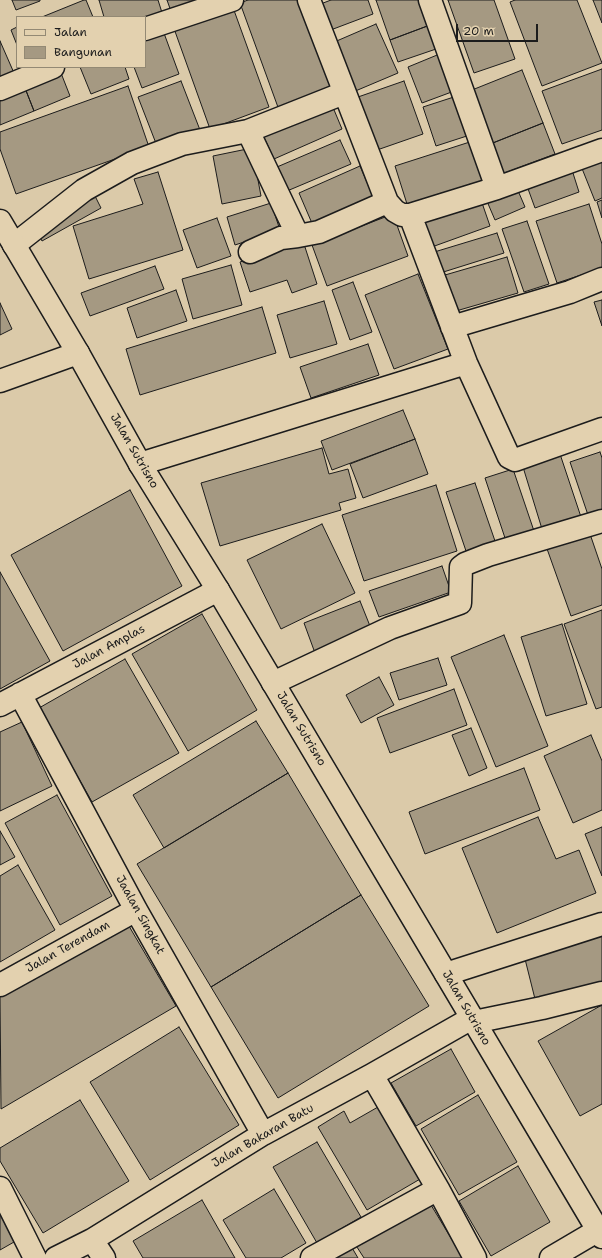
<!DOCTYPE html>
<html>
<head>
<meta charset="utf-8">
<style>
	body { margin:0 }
	#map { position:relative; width:602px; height:1258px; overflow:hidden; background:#dbcaa9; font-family:"Shantell Sans",sans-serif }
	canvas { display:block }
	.legend { position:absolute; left:16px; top:16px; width:130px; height:52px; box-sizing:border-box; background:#e3d1af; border:1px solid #938974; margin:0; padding:5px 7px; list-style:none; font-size:12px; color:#1c1c1c }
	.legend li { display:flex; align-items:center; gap:8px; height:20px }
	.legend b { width:20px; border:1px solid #938974 }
	.scale { position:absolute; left:456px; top:24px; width:82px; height:18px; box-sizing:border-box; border:2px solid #1c1c1c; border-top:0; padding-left:5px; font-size:12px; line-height:14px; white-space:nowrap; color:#1c1c1c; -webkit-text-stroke:3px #e3d1af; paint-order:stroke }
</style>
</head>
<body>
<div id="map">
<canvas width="602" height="1258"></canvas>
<ul class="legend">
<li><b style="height:5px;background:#e3d1af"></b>Jalan</li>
<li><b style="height:11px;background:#a59982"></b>Bangunan</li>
</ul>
<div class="scale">20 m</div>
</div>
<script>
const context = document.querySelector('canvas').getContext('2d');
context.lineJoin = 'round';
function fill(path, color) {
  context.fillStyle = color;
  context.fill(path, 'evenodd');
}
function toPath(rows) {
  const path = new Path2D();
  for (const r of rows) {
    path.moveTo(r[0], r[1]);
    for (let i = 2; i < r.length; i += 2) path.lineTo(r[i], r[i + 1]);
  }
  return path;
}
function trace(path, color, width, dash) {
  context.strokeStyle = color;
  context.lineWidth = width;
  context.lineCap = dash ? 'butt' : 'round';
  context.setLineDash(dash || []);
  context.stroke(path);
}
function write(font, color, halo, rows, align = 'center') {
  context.font = font + ' "Shantell Sans",sans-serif';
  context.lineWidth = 3;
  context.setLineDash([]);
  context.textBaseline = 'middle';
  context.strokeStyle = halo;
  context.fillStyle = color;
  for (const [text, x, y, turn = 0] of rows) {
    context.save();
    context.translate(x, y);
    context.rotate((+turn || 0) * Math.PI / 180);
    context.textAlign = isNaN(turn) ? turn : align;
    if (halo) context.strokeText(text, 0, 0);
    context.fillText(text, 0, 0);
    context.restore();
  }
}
const building = toPath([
	[12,0,40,0,40,1,16,10,12,0],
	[84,0,86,0,93,17,42,17,84,0],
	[99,0,158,0,164,19,145,25,145,17,104,17,99,0],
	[167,0,219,0,173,17,167,0],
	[248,0,302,0,335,90,279,110,240,3,248,0],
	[331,0,368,0,373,14,328,31,318,5,331,0],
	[376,0,421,0,430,25,390,40,376,0],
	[448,0,494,0,515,59,474,73,448,0],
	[515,0,577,0,602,63,542,86,510,2,515,0],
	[593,0,602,0,602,23,593,0],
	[231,2,269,107,210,129,172,23,231,2],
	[376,24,398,73,353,92,332,43,376,24],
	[161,25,179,74,142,88,134,67,145,67,145,31,161,25],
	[430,25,439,48,398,62,390,40,430,25],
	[17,27,17,45,11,30,17,27],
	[0,41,14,73,0,79,0,41],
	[442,53,457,90,422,103,408,67,442,53],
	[80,67,125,67,129,79,91,94,80,67],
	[602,69,602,130,562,144,542,91,602,69],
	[522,70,543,123,493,143,472,90,522,70],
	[61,73,70,96,34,111,25,88,61,73],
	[181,81,200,130,157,146,138,97,181,81],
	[404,81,423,134,377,150,358,97,404,81],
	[128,86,149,147,16,194,0,149,0,132,128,86],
	[25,88,34,111,0,125,0,99,25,88],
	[460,95,473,134,436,146,423,107,460,95],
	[332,105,342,129,274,159,263,135,332,105],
	[543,123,555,154,502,174,490,144,543,123],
	[340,140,351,164,287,191,277,167,340,140],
	[476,140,488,179,407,204,395,166,476,140],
	[252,148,261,196,222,204,213,156,252,148],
	[602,158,602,198,595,201,581,166,602,158],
	[360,166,375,201,314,228,299,193,360,166],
	[572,170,579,192,535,208,527,186,572,170],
	[158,172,183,250,89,279,73,226,143,204,134,179,158,172],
	[516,186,525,207,495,220,486,199,516,186],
	[95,196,101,208,42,241,36,229,95,196],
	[480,197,490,226,429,248,418,219,480,197],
	[602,200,602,218,597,202,602,200],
	[271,203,280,230,235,245,227,217,271,203],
	[589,204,602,244,602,268,557,283,536,221,589,204],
	[393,214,408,256,327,286,312,245,393,214],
	[217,218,231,256,197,268,183,230,217,218],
	[527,221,549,284,524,292,502,229,527,221],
	[497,233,504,253,437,274,431,253,497,233],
	[303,241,317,284,292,293,287,280,250,292,240,262,303,241],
	[507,257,518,293,456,311,445,275,507,257],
	[231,265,242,305,193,319,182,279,231,265],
	[155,266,164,289,90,316,81,293,155,266],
	[418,274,448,349,394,369,365,295,418,274],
	[353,282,372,332,350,340,332,290,353,282],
	[176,290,187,321,137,338,127,308,176,290],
	[602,300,602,326,594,302,602,300],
	[324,301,337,344,290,358,277,315,324,301],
	[0,303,12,329,0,335,0,303],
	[262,307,276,353,140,395,126,349,262,307],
	[368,344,379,375,311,398,300,367,368,344],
	[403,410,415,439,332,470,321,441,403,410],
	[415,439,428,474,363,498,350,464,415,439],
	[322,448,329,474,348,469,356,498,339,503,341,510,220,546,201,483,322,448],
	[600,452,602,458,602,510,588,515,570,462,600,452],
	[560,454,581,517,542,529,523,467,560,454],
	[513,469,534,531,506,541,485,478,513,469],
	[475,483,495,541,466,551,446,492,475,483],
	[436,485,457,551,364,581,342,515,436,485],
	[130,490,182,586,63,651,11,555,130,490],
	[322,524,355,593,281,629,247,560,322,524],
	[589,531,602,569,602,605,571,616,546,546,589,531],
	[442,566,451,592,379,617,369,591,442,566],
	[0,572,50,661,0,689,0,572],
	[360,601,372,631,315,653,304,623,360,601],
	[602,610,602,707,596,709,564,624,602,610],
	[202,614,257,710,188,751,132,654,202,614],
	[562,624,587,704,546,716,521,637,562,624],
	[504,635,548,746,496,767,451,657,504,635],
	[438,658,447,685,399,700,390,673,438,658],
	[125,659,179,753,92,802,39,708,125,659],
	[379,677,394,705,361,723,346,695,379,677],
	[454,689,467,725,390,753,377,718,454,689],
	[256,721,288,773,164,848,133,795,256,721],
	[22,722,52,786,0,811,0,732,22,722],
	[471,728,487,768,469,776,452,735,471,728],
	[591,735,602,761,602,810,573,823,544,756,591,735],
	[524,768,540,810,425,854,409,812,524,768],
	[288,773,361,895,211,987,137,864,288,773],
	[57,795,112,896,60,925,5,823,57,795],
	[538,817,556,859,579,850,596,893,497,933,462,848,538,817],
	[602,827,602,876,585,834,602,827],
	[0,831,15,857,0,865,0,831],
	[18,865,55,930,0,962,0,876,18,865],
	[361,895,429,1006,278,1098,211,987,361,895],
	[126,921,176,1006,1,1109,0,995,126,921],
	[602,931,602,991,537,1007,523,951,602,931],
	[602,1005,602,1104,580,1116,538,1041,602,1005],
	[179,1027,239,1125,150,1180,90,1082,179,1027],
	[451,1049,475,1092,416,1126,391,1083,451,1049],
	[478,1095,517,1162,459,1195,421,1129,478,1095],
	[80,1100,129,1181,43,1233,0,1161,0,1148,80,1100],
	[385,1103,427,1175,367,1210,318,1127,344,1111,350,1123,385,1103],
	[317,1142,361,1217,317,1243,273,1167,317,1142],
	[518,1166,550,1222,491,1256,459,1201,518,1166],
	[274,1189,306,1243,281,1258,246,1258,223,1220,274,1189],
	[202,1200,235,1258,143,1258,133,1241,202,1200],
	[428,1200,463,1258,364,1258,355,1244,428,1200],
	[0,1202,21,1238,0,1250,0,1202],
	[351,1246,358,1258,331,1258,351,1246]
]);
const minor = toPath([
	[309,0,387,202,395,211,402,215,410,215,497,188,602,150],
	[430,0,497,188],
	[145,29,232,0],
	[0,89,53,67],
	[248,131,298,236],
	[410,215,466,363,509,457,515,460,602,429],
	[14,245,84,190,132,163,182,144,248,131,344,93],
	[250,252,281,238,298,236,319,232,387,202],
	[452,327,570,292,602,279],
	[0,381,78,353],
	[140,464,466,363],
	[273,683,390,628,460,603,461,567,465,564,488,555,602,521],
	[20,694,136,910,263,1134],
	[0,705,218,590],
	[446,974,602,924],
	[0,985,136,910],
	[474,1022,542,1008,602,993],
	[372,1075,438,1189,475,1258],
	[0,1188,35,1258],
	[92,1240,104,1258],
	[56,1258,92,1240,263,1134,372,1075,472,1018],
	[312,1258,438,1189],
	[551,1258,602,1228]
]);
const primary = toPath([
	[0,221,78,353,140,464,218,590,602,1237]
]);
const streetNames = [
	["Jalan Sutrisno",134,451,60],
	["Jalan Amplas",109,647,-28],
	["Jalan Sutrisno",301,729,59],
	["Jaalan Singkat",140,915,61],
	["Jalan Terendam",68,947,-29],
	["Jalan Sutrisno",466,1008,60],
	["Jalan Bakaran Batu",263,1136,-30]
];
fill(building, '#a59982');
trace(building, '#1c1c1c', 1);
trace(minor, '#1c1c1c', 25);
trace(primary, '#1c1c1c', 25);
trace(minor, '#e3d1af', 22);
trace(primary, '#e3d1af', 22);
write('12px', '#1c1c1c', '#e3d1af', streetNames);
</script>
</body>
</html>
